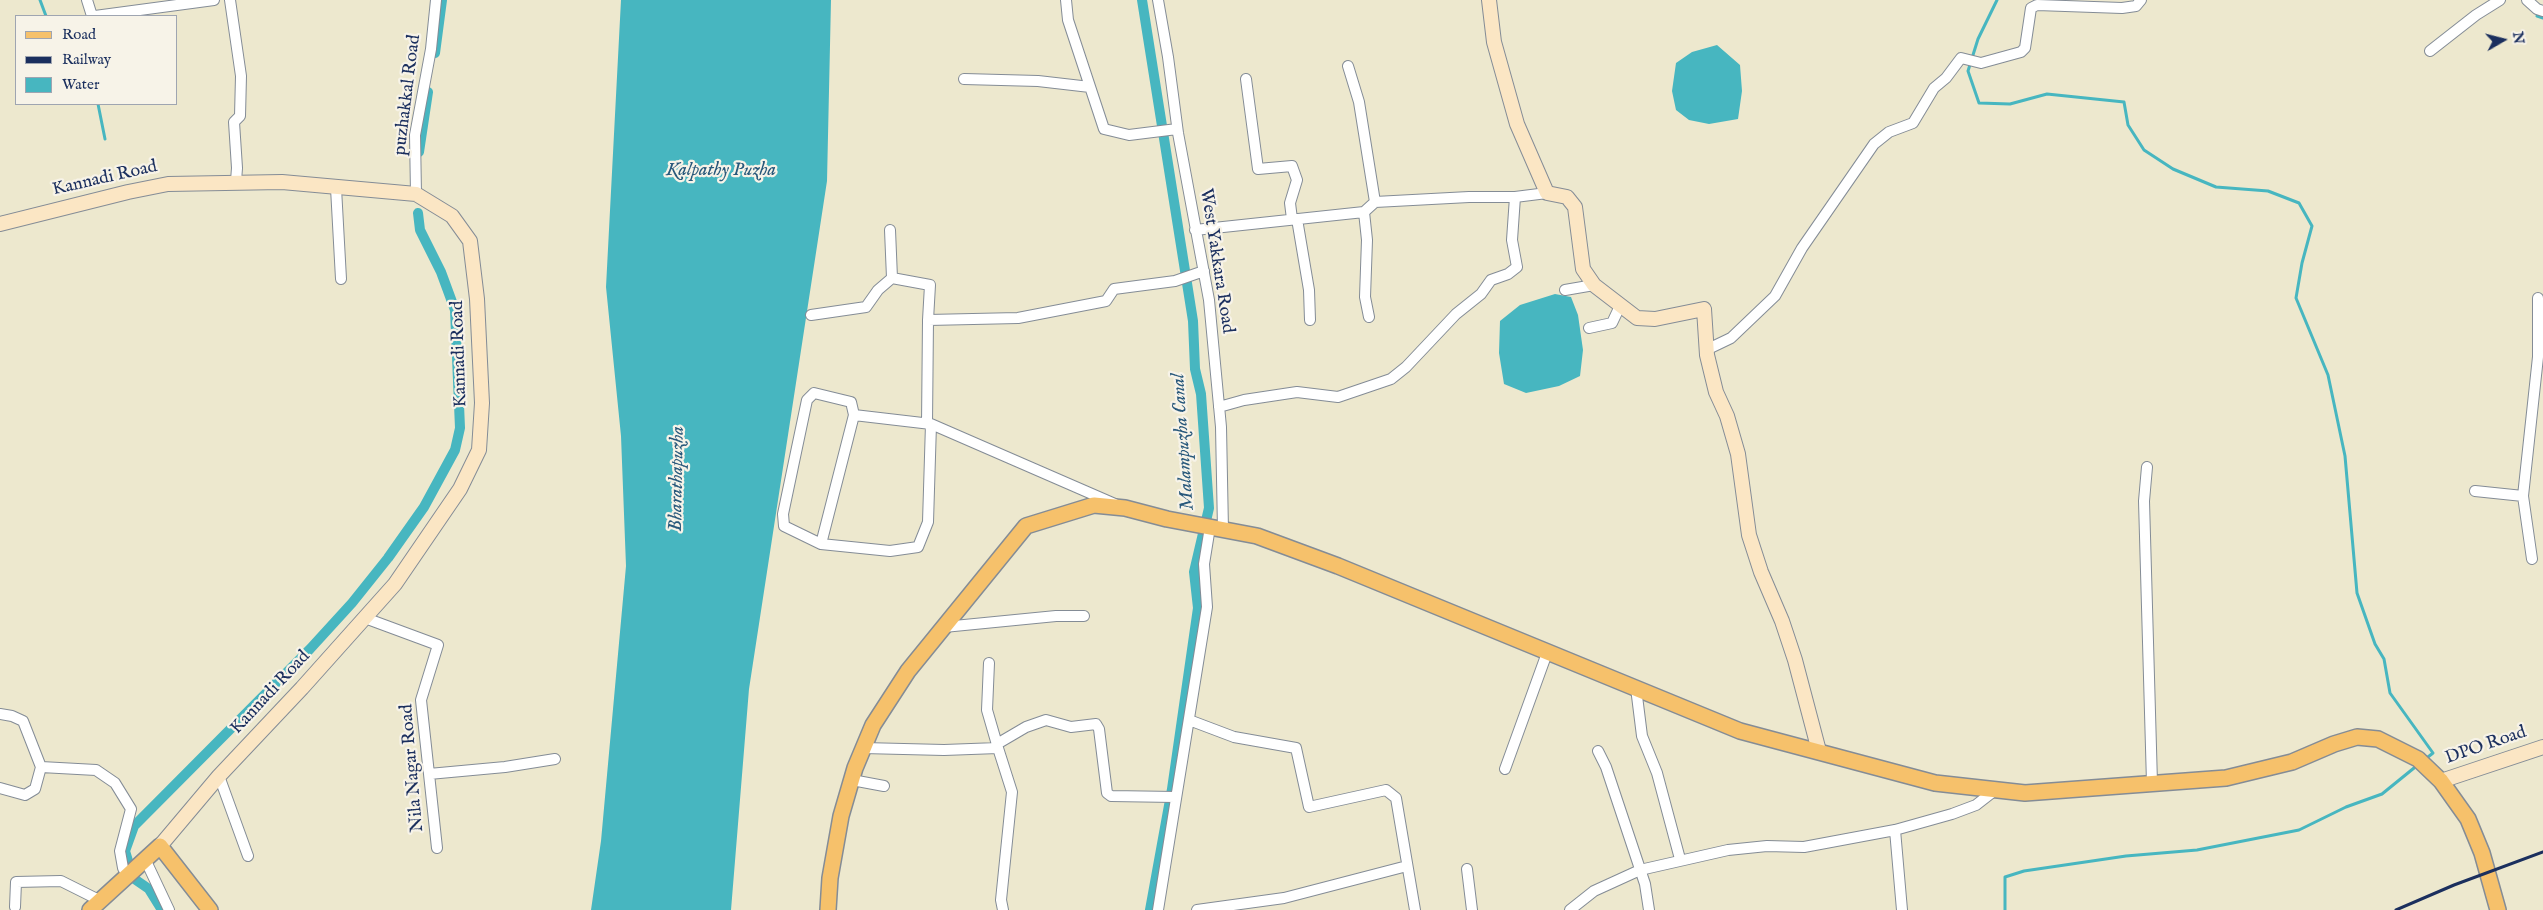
<!DOCTYPE html>
<html>
<head>
<meta charset="utf-8">
<style>
	body { margin:0 }
	#map { position:relative; width:2543px; height:910px; overflow:hidden; background:#ede8ce; font-family:"IM FELL English",serif }
	canvas { display:block }
	.legend { position:absolute; left:15px; top:15px; width:162px; height:90px; box-sizing:border-box; background:#f7f3e8; border:1px solid #9fa5b1; margin:0; padding:6px 9px; list-style:none; font-size:15px; color:#1b2f5e }
	.legend li { display:flex; align-items:center; gap:10px; height:25px }
	.legend b { width:25px; border:1px solid #9fa5b1 }
	.north { position:absolute; left:2478px; top:15px; width:50px; height:50px; -webkit-text-stroke:4px #f7f3e8; paint-order:stroke; rotate:82deg; font-size:14px; font-weight:700; line-height:20px; text-align:center; color:#1b2f5e }
	.north::after { content:''; display:block; margin:auto; width:18px; height:22px; background:#1b2f5e; clip-path:polygon(50% 0,100% 100%,50% 72%,0 100%) }
</style>
</head>
<body>
<div id="map">
<canvas width="2543" height="910"></canvas>
<ul class="legend">
<li><b style="height:6px;background:#f6c16b"></b>Road</li>
<li><b style="height:6px;background:#1b2f5e"></b>Railway</li>
<li><b style="height:14px;background:#47b6c0"></b>Water</li>
</ul>
<div class="north">N</div>
</div>
<script>
const context = document.querySelector('canvas').getContext('2d');
context.lineJoin = 'round';
function fill(path, color) {
  context.fillStyle = color;
  context.fill(path, 'evenodd');
}
function toPath(rows) {
  const path = new Path2D();
  for (const r of rows) {
    path.moveTo(r[0], r[1]);
    for (let i = 2; i < r.length; i += 2) path.lineTo(r[i], r[i + 1]);
  }
  return path;
}
function trace(path, color, width, dash) {
  context.strokeStyle = color;
  context.lineWidth = width;
  context.lineCap = dash ? 'butt' : 'round';
  context.setLineDash(dash || []);
  context.stroke(path);
}
function write(font, color, halo, rows, align = 'center') {
  context.font = font + ' "IM FELL English",serif';
  context.lineWidth = 4.5;
  context.setLineDash([]);
  context.textBaseline = 'middle';
  context.strokeStyle = halo;
  context.fillStyle = color;
  for (const [text, x, y, turn = 0] of rows) {
    context.save();
    context.translate(x, y);
    context.rotate((+turn || 0) * Math.PI / 180);
    context.textAlign = isNaN(turn) ? turn : align;
    if (halo) context.strokeText(text, 0, 0);
    context.fillText(text, 0, 0);
    context.restore();
  }
}
const water = toPath([
	[621,0,831,0,827,181,749,689,731,910,591,910,601,841,626,566,621,436,606,287],
	[1717,45,1740,65,1742,91,1738,119,1709,124,1689,120,1676,110,1672,91,1676,63,1692,52],
	[1555,294,1571,297,1578,315,1583,350,1580,376,1559,386,1526,393,1504,384,1499,353,1500,321,1520,305]
]);
const stream = toPath([
	[40,0,46,16],
	[1997,0,1978,39,1968,71,1979,103,2010,104,2047,94,2124,102,2128,125,2144,150,2173,169,2216,187,2268,191,2299,203,2312,226,2302,263,2296,298,2328,375,2345,456,2357,593,2375,644,2384,659,2390,693,2433,753,2428,757],
	[2537,16,2543,18],
	[98,104,105,139],
	[2005,910,2005,877,2024,871,2126,856,2197,850,2299,830,2346,807,2382,794,2414,768]
]);
const canal = toPath([
	[1142,0,1193,321,1195,369,1201,394,1209,508,1194,572,1198,608,1172,789,1150,910],
	[435,53,442,0],
	[419,152,428,92],
	[162,910,149,889,133,878,125,851,134,826,310,649,352,603,388,558,424,507,455,450,460,428,455,310,441,272,420,230,418,213]
]);
const street = toPath([
	[87,0,92,16],
	[230,0,241,76,240,116,234,122,237,168,236,181],
	[1066,0,1068,20,1104,129,1129,135,1177,129],
	[1158,0,1168,57,1178,133,1209,300,1221,427,1223,530],
	[2527,0,2537,9,2543,11],
	[95,16,214,0],
	[2430,51,2476,15,2500,0],
	[1348,66,1359,102,1375,202],
	[964,79,1038,81,1090,87],
	[1246,79,1258,169,1292,166,1297,180,1290,203,1292,219],
	[336,188,341,279],
	[416,194,415,135,431,49,436,0],
	[1364,212,1367,240,1365,297,1369,317],
	[1297,219,1309,290,1310,320],
	[890,230,892,278],
	[1195,230,1364,212,1375,202,1469,197,1515,197,1547,193],
	[1565,290,1594,285],
	[811,315,866,307,878,290,892,278,930,285,928,320],
	[1589,328,1612,323,1620,306],
	[1706,350,1731,338,1775,296,1802,248,1874,144,1889,132,1913,123,1934,88,1946,78,1961,58,1981,63,2021,52,2025,48,2031,8,2037,5,2122,8,2136,6,2141,0],
	[1219,407,1244,400,1297,392,1338,397,1391,379,1406,367,1456,314,1481,294,1491,280,1508,274,1517,267,1512,240,1515,197],
	[854,415,851,402,814,393,807,400,783,514,784,526,821,544,890,551,918,547,928,522,931,424],
	[927,424,928,320,1018,318,1106,301,1114,289,1175,281,1204,271],
	[2147,467,2144,501,2152,783],
	[2475,491,2523,496],
	[821,544,854,415,931,424,1115,504],
	[2532,559,2523,496,2538,357,2538,298],
	[365,618,438,645,421,700,437,848],
	[944,627,1056,616,1084,616],
	[989,663,987,710,998,748],
	[1636,688,1642,736,1657,773,1680,859],
	[0,714,12,716,23,721,41,767,96,770,115,783,131,809,120,851,123,868,127,875],
	[1189,720,1234,737,1296,748,1309,807,1386,790,1396,798,1415,910],
	[997,744,1026,727,1046,720,1071,727,1096,724,1099,729,1107,793,1111,796,1175,797],
	[863,748,944,750,998,748,1012,792,1001,900,1003,910],
	[1598,751,1606,767,1645,884,1649,910],
	[1505,769,1547,653],
	[429,774,505,767,555,759],
	[219,776,248,856],
	[852,780,884,786],
	[0,788,25,795,35,789,41,767],
	[1895,830,1902,910],
	[145,859,169,910],
	[1467,869,1472,910],
	[15,907,16,882,61,881,99,900],
	[1158,910,1207,607,1204,564,1210,527],
	[1197,910,1284,898,1407,866],
	[1570,910,1594,891,1640,870,1728,850,1767,846,1804,847,1895,830,1952,814,1976,805,1994,791]
]);
const secondary = toPath([
	[1489,0,1494,42,1517,124,1547,193,1567,197,1575,207,1583,269,1594,285,1637,318,1655,319,1704,309,1707,355,1716,392,1727,416,1738,454,1749,535,1761,572,1782,621,1795,660,1819,751],
	[0,224,128,192,168,184,282,182,416,194,452,216,470,241,477,299,482,403,479,450,460,489,395,584,302,688,219,776,160,846],
	[2441,781,2543,747]
]);
const primary = toPath([
	[90,910,160,846,210,910],
	[828,910,830,878,841,816,855,768,873,725,908,671,1026,526,1094,505,1125,508,1167,519,1257,536,1338,566,1740,731,1935,783,2025,793,2226,778,2292,762,2334,744,2357,737,2378,739,2418,759,2441,781,2468,819,2482,853,2498,910]
]);
const rail = toPath([
	[2396,910,2454,885,2543,852]
]);
const streetNames = [
	["puzhakkal Road",408,95,-83],
	["Kannadi Road",105,179,-13],
	["West Yakkara Road",1216,261,81],
	["Kannadi Road",460,354,-92],
	["Kannadi Road",271,693,-47],
	["DPO Road",2486,746,-19],
	["Nila Nagar Road",413,768,-95]
];
const waterNames = [
	["Kalpathy Puzha",721,171],
	["Malampuzha Canal",1184,442,-94],
	["Bharathapuzha",678,479,-89]
];
fill(water, '#47b6c0');
trace(stream, '#47b6c0', 3);
trace(canal, '#47b6c0', 10);
trace(street, '#848c96', 12);
trace(secondary, '#848c96', 16);
trace(primary, '#848c96', 18);
trace(street, '#fff', 10);
trace(secondary, '#fbe6c4', 14);
trace(primary, '#f6c16b', 15);
trace(rail, '#1b2f5e', 3);
write('18px', '#1b2f5e', '#f7f3e8', streetNames);
write('italic 19px', '#28587b', '#f7f3e8', waterNames);
</script>
</body>
</html>
